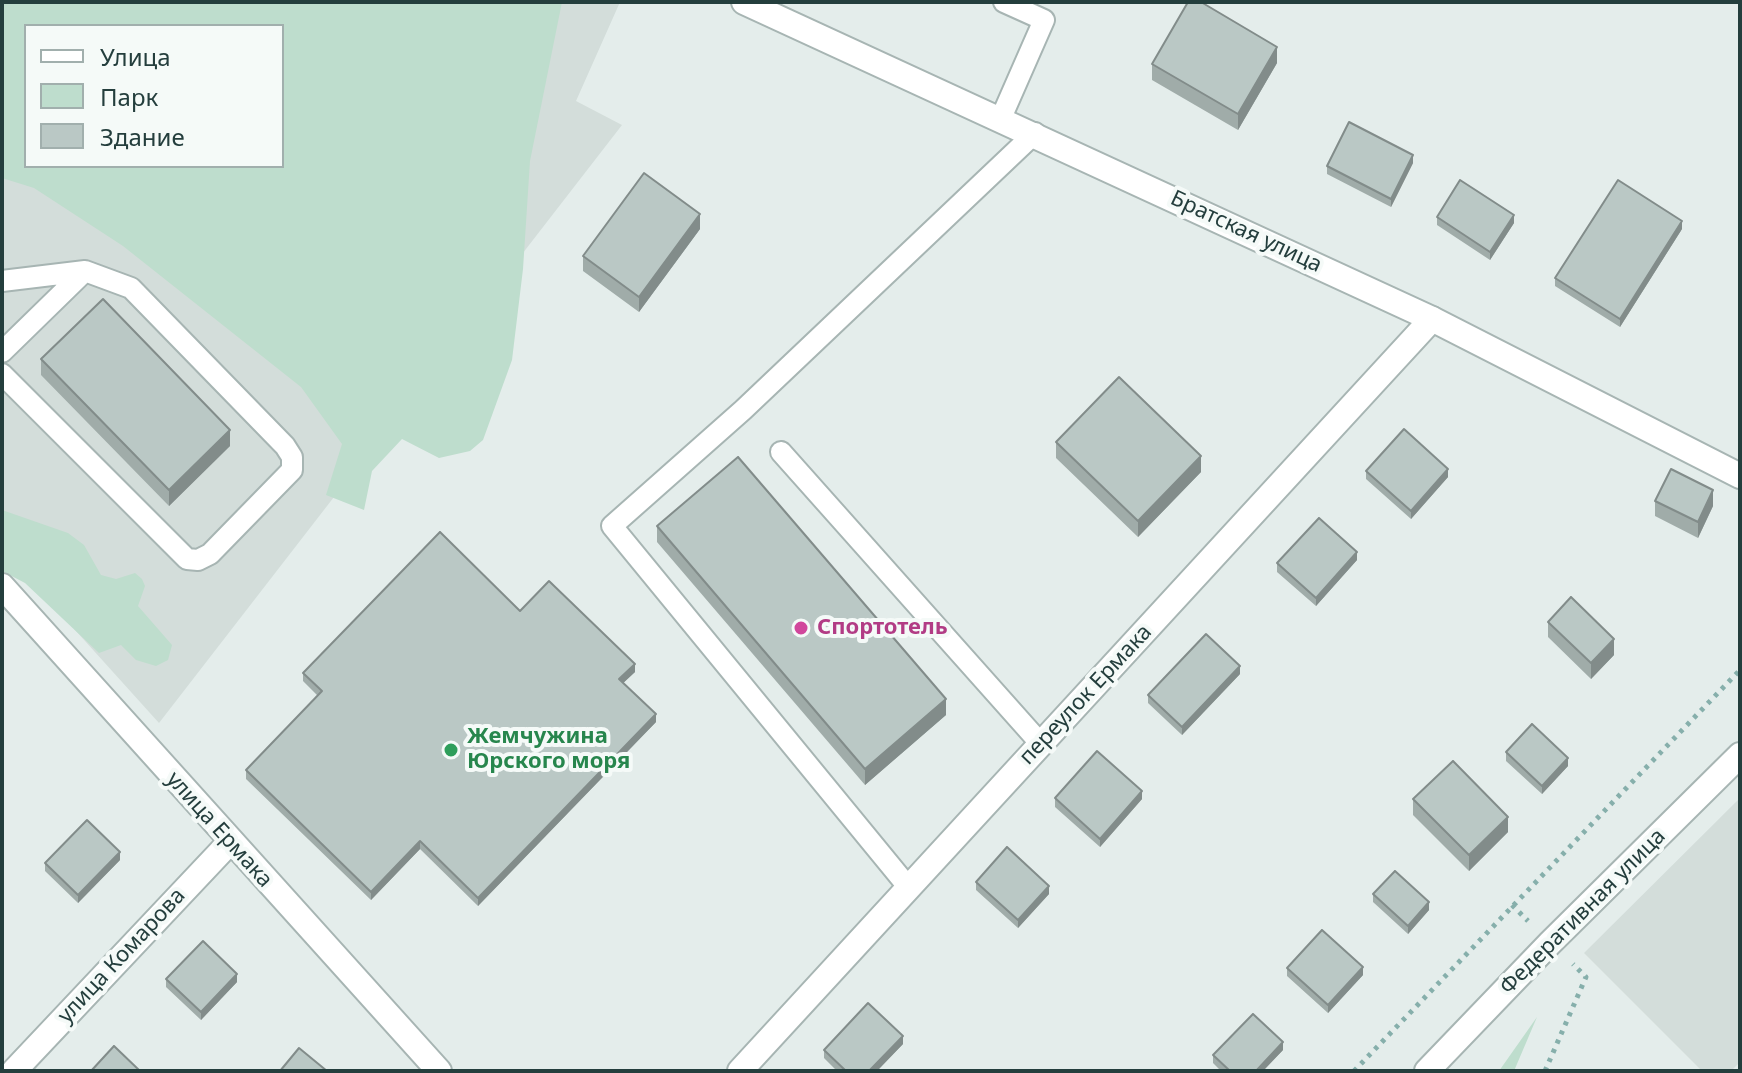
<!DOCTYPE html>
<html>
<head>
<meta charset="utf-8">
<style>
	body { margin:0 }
	#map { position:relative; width:1742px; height:1073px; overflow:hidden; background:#e4edeb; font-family:"Noto Sans",sans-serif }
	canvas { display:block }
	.frame { position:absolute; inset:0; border:4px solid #243e3d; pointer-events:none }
	.legend { position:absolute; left:24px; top:24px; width:260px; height:144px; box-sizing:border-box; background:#f5faf8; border:2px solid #a1afad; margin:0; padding:10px 14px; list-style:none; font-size:24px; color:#243e3d }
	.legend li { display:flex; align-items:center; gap:16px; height:40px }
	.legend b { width:40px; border:2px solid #a1afad }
</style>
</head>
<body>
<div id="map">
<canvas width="1742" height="1073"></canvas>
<div class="frame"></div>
<ul class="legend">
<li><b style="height:10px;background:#fff"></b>Улица</li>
<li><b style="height:22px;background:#beddcd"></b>Парк</li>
<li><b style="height:22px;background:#bac8c5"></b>Здание</li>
</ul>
</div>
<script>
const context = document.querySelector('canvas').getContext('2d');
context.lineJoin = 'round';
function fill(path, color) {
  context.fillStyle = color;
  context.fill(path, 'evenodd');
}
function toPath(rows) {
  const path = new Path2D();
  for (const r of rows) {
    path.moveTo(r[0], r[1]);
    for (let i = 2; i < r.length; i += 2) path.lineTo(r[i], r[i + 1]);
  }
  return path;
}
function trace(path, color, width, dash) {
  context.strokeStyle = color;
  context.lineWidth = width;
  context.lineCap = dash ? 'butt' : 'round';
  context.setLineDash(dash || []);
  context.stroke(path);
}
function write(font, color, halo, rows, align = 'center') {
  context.font = font + ' "Noto Sans",sans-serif';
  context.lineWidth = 8;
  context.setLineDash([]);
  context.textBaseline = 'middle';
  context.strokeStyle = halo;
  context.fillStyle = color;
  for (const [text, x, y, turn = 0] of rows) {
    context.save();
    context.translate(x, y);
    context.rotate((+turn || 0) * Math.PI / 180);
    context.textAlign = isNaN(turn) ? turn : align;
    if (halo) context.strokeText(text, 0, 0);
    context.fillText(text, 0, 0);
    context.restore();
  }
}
const built = toPath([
	[2,2,620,2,576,101,622,125,159,723,2,549],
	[26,26,282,26,282,166,26,166],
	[1740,798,1740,1062,1731,1071,1702,1071,1584,953]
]);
const green = toPath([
	[2,2,562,2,530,161,523,269,512,360,483,440,470,451,439,458,402,439,372,471,364,510,326,495,342,444,301,387,123,246,34,188,2,178],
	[26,26,282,26,282,166,26,166],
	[2,510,68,533,84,545,101,575,116,579,135,573,142,579,145,586,138,606,172,645,168,660,156,666,136,660,121,645,99,653,25,583,2,571],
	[1537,1017,1514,1071,1499,1071]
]);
const path = toPath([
	[1512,905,1528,921],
	[1354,1071,1740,670],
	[1545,1071,1586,977,1573,964]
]);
const service = toPath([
	[1001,118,1044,20,1004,2],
	[2,281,85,271,131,288,285,446,292,457,292,470,210,554,198,560,187,559,2,374],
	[2,352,85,271],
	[781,452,1041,744],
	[909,888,612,526,743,410,1035,133]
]);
const minor = toPath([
	[2,586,439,1071],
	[14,1071,230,842],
	[740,1071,1432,319]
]);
const tertiary = toPath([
	[744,2,1432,319,1740,476],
	[1427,1071,1550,943,1740,755]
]);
const wall = toPath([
	[1277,63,1238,130,1152,80,1152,64],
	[1413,163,1391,207,1327,174,1327,166],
	[1437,217,1514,223,1490,260,1437,225],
	[700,229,639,312,583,271,583,256],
	[1682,229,1620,327,1555,286,1555,278],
	[41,359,230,446,169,506,41,375],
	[1056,442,1201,472,1138,537,1056,458],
	[1366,471,1448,477,1411,519,1366,479],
	[1655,501,1713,506,1698,538,1655,516],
	[657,526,946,715,865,785,657,542],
	[1357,560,1316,606,1277,572,1277,563],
	[520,611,635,672,623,683,656,722,478,906,420,849,371,900,246,779,246,770,318,696,303,681,303,673],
	[1548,622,1614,655,1591,679,1548,637],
	[1240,674,1182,735,1148,703,1148,695],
	[1506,752,1568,766,1542,794,1506,761],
	[1055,798,1142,799,1100,847,1055,807],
	[1413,799,1508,832,1469,871,1413,815],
	[120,860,78,903,45,871,45,863],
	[976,882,1049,894,1018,928,976,890],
	[1373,894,1429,910,1408,934,1373,902],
	[1287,968,1363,975,1328,1013,1287,976],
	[166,979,237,982,201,1020,166,987],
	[903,1044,877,1071,837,1071,824,1058,824,1050],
	[1283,1050,1263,1071,1221,1071,1213,1063,1213,1055]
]);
const shadedWall = toPath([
	[1277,47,1277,63,1238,130,1238,114],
	[1413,155,1413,163,1391,207,1391,199],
	[700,214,700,229,639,312,639,297],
	[1514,215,1514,223,1490,260,1490,252],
	[1682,221,1682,229,1620,327,1620,319],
	[230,430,230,446,169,506,169,490],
	[1201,456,1201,472,1138,537,1138,521],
	[1448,469,1448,477,1411,519,1411,511],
	[1713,490,1713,506,1698,538,1698,522],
	[1357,552,1357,560,1316,606,1316,598],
	[1614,639,1614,655,1591,679,1591,663],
	[635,664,635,672,619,687,619,679],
	[1240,666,1240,674,1182,735,1182,727],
	[946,699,946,715,865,785,865,769],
	[656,714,656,722,478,906,478,898],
	[1568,758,1568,766,1542,794,1542,786],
	[1142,791,1142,799,1100,847,1100,839],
	[1508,817,1508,832,1469,871,1469,855],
	[420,841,420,849,371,900,371,892],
	[120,852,120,860,78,903,78,895],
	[1049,886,1049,894,1018,928,1018,920],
	[1429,902,1429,910,1408,934,1408,926],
	[1363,967,1363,975,1328,1013,1328,1005],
	[237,974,237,982,201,1020,201,1012],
	[903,1036,903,1044,877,1071,869,1071],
	[1283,1042,1283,1050,1263,1071,1256,1071]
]);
const building = toPath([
	[1188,2,1201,2,1277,47,1238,114,1152,64,1188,2],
	[1349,122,1413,155,1391,199,1327,166,1349,122],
	[644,173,700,214,639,297,583,256,644,173],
	[1460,180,1514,215,1490,252,1437,217,1460,180],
	[1618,180,1682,221,1620,319,1555,278,1618,180],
	[103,299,230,430,169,490,41,359,103,299],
	[1119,377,1201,456,1138,521,1056,442,1119,377],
	[1404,429,1448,469,1411,511,1366,471,1404,429],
	[738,457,946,699,865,769,657,526,738,457],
	[1671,469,1713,490,1698,522,1655,501,1671,469],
	[1319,518,1357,552,1316,598,1277,563,1319,518],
	[440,532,520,611,549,581,635,664,619,679,656,714,478,898,420,841,371,892,246,770,322,691,303,673,440,532],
	[1571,597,1614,639,1591,663,1548,622,1571,597],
	[1206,634,1240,666,1182,727,1148,695,1206,634],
	[1532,724,1568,758,1542,786,1506,752,1532,724],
	[1097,751,1142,791,1100,839,1055,798,1097,751],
	[1453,761,1508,817,1469,855,1413,799,1453,761],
	[87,820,120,852,78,895,45,863,87,820],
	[1007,847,1049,886,1018,920,976,882,1007,847],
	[1395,871,1429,902,1408,926,1373,894,1395,871],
	[1322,930,1363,967,1328,1005,1287,968,1322,930],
	[203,941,237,974,201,1012,166,979,203,941],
	[868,1003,903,1036,869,1071,846,1071,824,1050,868,1003],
	[1253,1014,1283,1042,1256,1071,1230,1071,1213,1055,1253,1014],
	[114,1046,140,1071,91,1071,114,1046],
	[299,1048,327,1071,280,1071,299,1048]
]);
const markers = [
	[801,628,8,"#d1479c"],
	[451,750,8,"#2e9e5b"]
];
const streetNames = [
	["Братская улица",1246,232,25],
	["переулок Ермака",1086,695,-47],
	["улица Ермака",219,830,48],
	["Федеративная улица",1583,912,-45],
	["улица Комарова",122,956,-47]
];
const hotelNames = [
	["Спортотель",817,628]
];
const leisureNames = [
	["Жемчужина",467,737],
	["Юрского моря",467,762]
];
fill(built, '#d3ddda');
fill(green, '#beddcd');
trace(service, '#a7b5b3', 24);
trace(minor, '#a7b5b3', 28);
trace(tertiary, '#a7b5b3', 28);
trace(path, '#86afab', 5, [4, 6]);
trace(service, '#fff', 20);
trace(minor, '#fff', 24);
trace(tertiary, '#fff', 24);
fill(wall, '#a0aca9');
fill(shadedWall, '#828c8a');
fill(building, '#bac8c5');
trace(building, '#828c8a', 2);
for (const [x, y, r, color] of markers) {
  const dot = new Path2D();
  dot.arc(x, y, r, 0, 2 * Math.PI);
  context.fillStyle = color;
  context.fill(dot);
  trace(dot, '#f5faf8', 3);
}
write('22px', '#243e3d', '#f5faf8', streetNames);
write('bold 22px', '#b23c85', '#f5faf8', hotelNames, 'left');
write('bold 22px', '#27864d', '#f5faf8', leisureNames, 'left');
</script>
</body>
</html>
